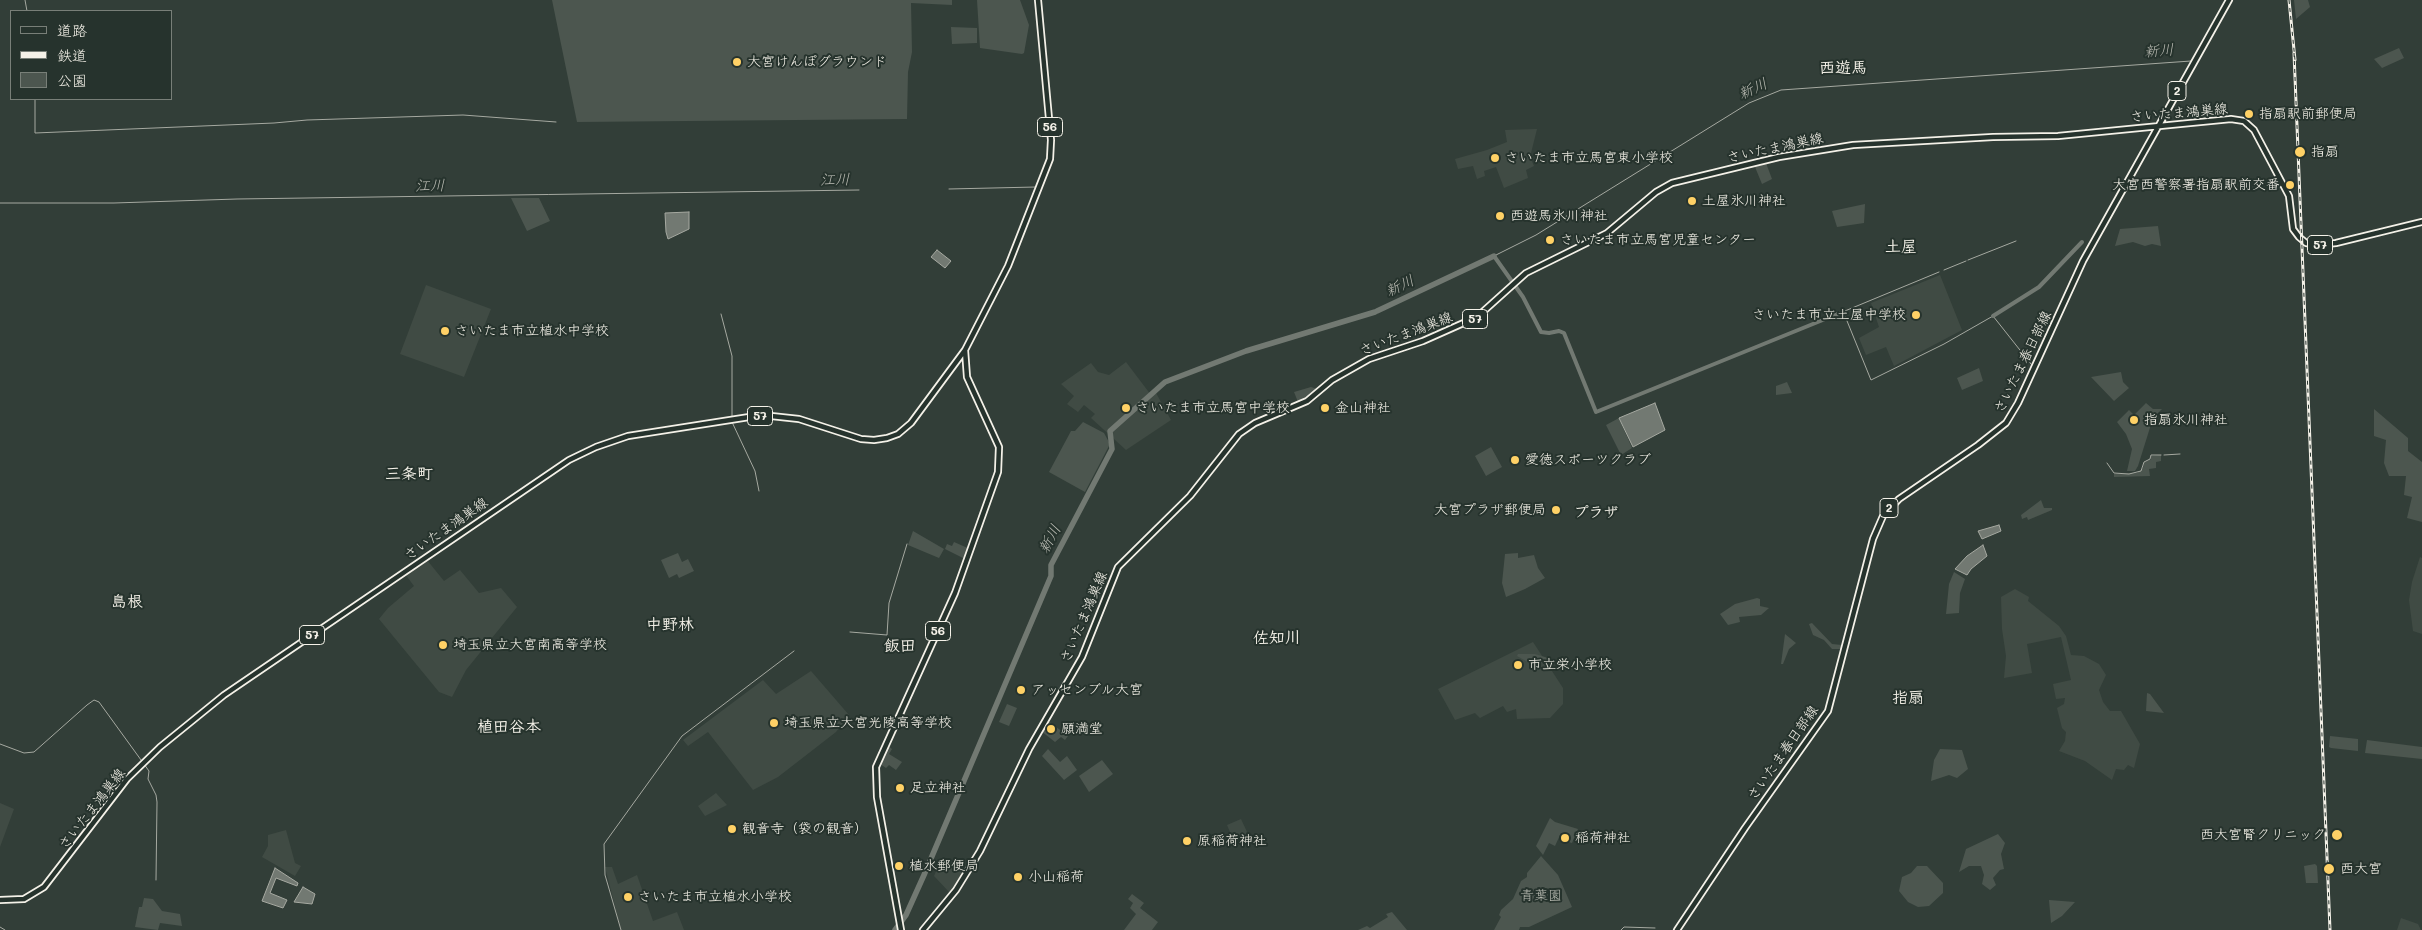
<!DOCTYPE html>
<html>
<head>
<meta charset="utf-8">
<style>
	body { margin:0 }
	#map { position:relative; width:2422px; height:930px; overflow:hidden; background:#323e38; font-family:Mali,"Klee One",sans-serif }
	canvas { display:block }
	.legend { position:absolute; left:10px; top:10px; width:162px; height:90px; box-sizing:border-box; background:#26332d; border:1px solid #787f78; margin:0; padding:6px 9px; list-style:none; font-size:15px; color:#f4f1e8 }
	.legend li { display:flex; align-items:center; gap:10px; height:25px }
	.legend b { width:25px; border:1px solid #787f78 }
</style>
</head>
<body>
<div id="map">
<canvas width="2422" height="930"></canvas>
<ul class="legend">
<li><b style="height:6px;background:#26332d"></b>道路</li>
<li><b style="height:6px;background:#f4f1e8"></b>鉄道</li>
<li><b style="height:14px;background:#4c564f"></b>公園</li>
</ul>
</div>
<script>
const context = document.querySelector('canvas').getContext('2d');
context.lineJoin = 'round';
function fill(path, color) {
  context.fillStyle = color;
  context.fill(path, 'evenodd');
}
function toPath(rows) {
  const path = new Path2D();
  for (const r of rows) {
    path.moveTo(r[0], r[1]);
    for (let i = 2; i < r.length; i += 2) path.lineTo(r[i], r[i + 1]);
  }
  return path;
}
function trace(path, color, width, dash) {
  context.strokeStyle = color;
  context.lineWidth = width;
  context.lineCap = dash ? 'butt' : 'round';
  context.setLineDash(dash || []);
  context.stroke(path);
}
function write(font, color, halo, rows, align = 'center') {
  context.font = font + ' Mali,"Klee One",sans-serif';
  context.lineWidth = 4;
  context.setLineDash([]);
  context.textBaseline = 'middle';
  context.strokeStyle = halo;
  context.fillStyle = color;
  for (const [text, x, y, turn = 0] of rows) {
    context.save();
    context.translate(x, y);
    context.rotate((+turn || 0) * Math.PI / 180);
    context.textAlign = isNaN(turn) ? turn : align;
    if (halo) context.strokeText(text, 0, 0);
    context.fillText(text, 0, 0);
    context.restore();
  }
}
const built = toPath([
	[1537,129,1530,157,1534,166,1526,170,1528,178,1504,188,1496,167,1484,171,1485,176,1477,179,1473,166,1458,169,1455,159,1487,150,1507,142,1505,130],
	[1940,275,1962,330,1894,366,1886,347,1866,355,1859,338,1879,327,1871,303],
	[426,285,491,309,464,377,400,354],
	[1126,362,1151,395,1156,393,1171,420,1126,450,1091,418,1095,414,1084,405,1078,412,1067,404,1074,396,1061,384,1091,363,1098,372,1109,375],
	[2420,557,2422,558,2422,634,2413,631,2409,600,2412,582],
	[427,560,444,581,460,570,479,593,501,588,517,607,466,670,452,697,439,692,379,619,388,608,414,586,405,574],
	[2015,589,2029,597,2028,601,2059,626,2066,636,2071,655,2084,656,2099,664,2106,675,2099,690,2103,702,2110,711,2121,711,2140,744,2134,768,2128,765,2124,770,2116,769,2112,780,2085,761,2059,751,2065,741,2066,732,2062,728,2057,708,2064,704,2065,698,2056,699,2053,684,2071,680,2061,637,2027,644,2032,673,2004,678,2006,656,2002,629,2001,597],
	[1533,642,1563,688,1563,704,1550,718,1517,719,1516,709,1507,712,1503,706,1480,718,1475,713,1455,720,1438,689],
	[811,671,849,715,836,732,778,777,753,790,708,732,688,746,683,740,763,680,776,694],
	[716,793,727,805,705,816,698,806],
	[0,803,14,809,0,847],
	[1241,819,1248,834,1240,838,1230,832,1227,825],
	[286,830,295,863,301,866,295,876,262,857,268,846,268,835],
	[941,860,947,866,952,861,964,872,950,893,934,876],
	[605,867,612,867,618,884,637,875,653,921,677,912,684,930,621,930],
	[2401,918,2418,924,2421,930,2397,930]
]);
const green = toPath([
	[552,0,952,0,952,5,911,3,912,52,908,72,907,119,577,122],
	[977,0,1020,0,1029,25,1024,53,1022,54,980,48],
	[2294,0,2308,0,2310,7,2296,19],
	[951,27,977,28,977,43,952,44],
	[2399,48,2404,58,2382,68,2374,59],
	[1766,163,1772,179,1762,184,1755,167],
	[511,198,539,198,550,221,527,231],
	[1865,204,1864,223,1837,227,1832,211],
	[2158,226,2161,246,2152,244,2145,246,2133,242,2115,246,2120,229],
	[1979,368,1983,381,1962,390,1957,378],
	[2121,372,2123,382,2129,388,2114,401,2091,377],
	[1787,382,1792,393,1776,395,1776,386],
	[1311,387,1317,389,1298,402,1294,392],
	[2146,403,2153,409,2162,409,2153,418,2138,466,2135,471,2127,471,2132,449,2126,434,2117,422,2129,410,2134,415],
	[2374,409,2408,438,2408,451,2422,462,2422,522,2407,518,2412,497,2404,495,2406,476,2389,476,2384,463,2386,440,2374,436],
	[1619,418,1632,448,1621,455,1606,425],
	[1083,422,1104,433,1110,444,1085,492,1049,472,1071,431,1075,431],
	[1491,447,1502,467,1486,476,1475,456],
	[2161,455,2161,461,2156,462,2156,468,2149,469,2150,476,2114,477,2114,474,2137,473,2143,468,2144,462,2151,459,2151,456],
	[2041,500,2044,508,2052,508,2052,510,2028,520,2027,517,2022,519,2021,515],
	[913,531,944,549,939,558,908,545],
	[954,542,970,549,967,560,945,549,947,544,952,546],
	[678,553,682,562,688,559,694,571,679,578,677,574,669,578,661,560],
	[1518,553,1518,558,1534,555,1538,568,1545,578,1525,589,1506,597,1502,583,1505,554],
	[1954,572,1965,579,1960,593,1959,613,1946,614,1949,584],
	[1757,598,1760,599,1760,606,1769,608,1761,615,1739,617,1740,622,1728,625,1720,614,1735,604],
	[1812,623,1832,644,1842,645,1841,649,1832,649,1824,640,1813,635,1809,624],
	[1785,634,1796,643,1789,649,1783,664,1781,664],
	[1518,654,1535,654,1548,658,1550,665,1541,663,1535,666,1517,656],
	[2147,693,2150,694,2164,713,2146,711],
	[1007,704,1017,708,1009,726,999,722],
	[1047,720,1068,736,1065,740,1061,737,1055,742,1041,731],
	[2330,736,2358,739,2358,751,2331,748,2329,747],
	[2367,740,2422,747,2422,759,2365,753],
	[888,746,892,749,889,754,902,762,896,770,889,765,886,768,880,764],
	[1048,749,1060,762,1067,756,1077,770,1064,780,1042,756],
	[1940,749,1962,750,1968,769,1957,778,1949,775,1931,781,1934,760],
	[1102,760,1113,774,1089,792,1079,776],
	[1550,818,1555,822,1578,829,1572,843,1565,841,1567,835,1561,833,1555,846,1549,843,1543,855,1536,846],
	[1998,834,2005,843,2001,854,2004,869,2000,870,1993,878,1996,885,1990,890,1982,884,1984,875,1981,866,1969,866,1959,872,1966,849],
	[1541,856,1558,875,1572,907,1529,927,1520,927,1519,930,1494,930,1501,917,1499,915,1501,910,1513,899,1521,881,1527,877,1527,873],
	[2315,864,2317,866,2318,883,2306,883,2304,866],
	[1917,866,1927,866,1943,883,1943,893,1929,906,1918,907,1908,902,1899,891,1902,877,1911,873],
	[1132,894,1144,903,1140,908,1158,922,1152,930,1124,930,1136,914,1130,908,1133,903,1128,899],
	[144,898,153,899,162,911,180,914,182,926,160,923,158,930,135,927,139,907,142,907],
	[2049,900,2075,902,2062,916,2051,923],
	[1392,912,1407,930,1358,930,1367,926,1370,928,1388,917,1386,914]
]);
const water = toPath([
	[689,212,689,229,668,239,666,232,665,213,689,212],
	[937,250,951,261,945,268,931,257,937,250],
	[1655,403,1665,430,1633,447,1619,418,1655,403],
	[1999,525,2001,531,1982,539,1978,531,1999,525],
	[1983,545,1987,556,1971,569,1967,575,1955,569,1967,556,1983,545],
	[275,868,298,883,297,886,276,878,270,893,287,900,283,908,262,901,275,868],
	[303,887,315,894,312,904,294,902,303,887]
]);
const stream = toPath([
	[25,0,27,11],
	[35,99,35,133,274,123,307,120,463,115,556,122],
	[949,189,1036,187],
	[0,203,114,203,237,199,859,190],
	[1494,256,1536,235,1749,103,1781,90,2191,61],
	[1968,260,2016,241],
	[1944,270,1966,261],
	[1939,272,1840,313,1845,316,1871,380,1944,344,1993,316,2031,364],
	[721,314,732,356,732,418],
	[732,422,755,471,759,491],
	[2164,455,2180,454],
	[2107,463,2114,473,2129,474,2141,471,2144,462,2150,459,2151,455,2161,455],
	[850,632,887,635,889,603,907,544],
	[0,744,24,753,34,752,87,705,94,700,99,702,149,771,148,779,156,795,157,802,156,880],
	[0,927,5,930],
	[621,930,605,875,604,844,682,736,794,651],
	[1621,930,1624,927,1655,928]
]);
const canal = toPath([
	[1494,256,1523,297,1541,332,1549,333,1559,331,1564,333,1596,412,1840,313],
	[1993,316,2039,287,2082,242]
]);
const river = toPath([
	[1377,311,1494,256],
	[895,930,906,915,924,875,1051,576,1051,565,1112,449,1110,431,1165,382,1246,351,1375,312]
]);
const primary = toPath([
	[0,900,24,899,44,887,127,779,160,747,224,695,569,460,596,447,628,436,762,415,799,419,861,439,874,440,887,438,898,434,911,423,965,350],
	[901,930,877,797,876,767,955,593,998,472,999,447,967,377,965,350,1008,266,1050,159,1051,140,1038,0],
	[923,930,956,890,980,851,1029,749,1082,657,1118,567,1190,496,1239,434,1255,423,1307,401,1332,380,1369,359,1423,341,1477,317,1526,273,1607,233,1656,192,1672,183,1779,157,1853,145,1993,137,2058,136,2231,119,2244,121,2254,130,2289,196,2293,229,2299,237,2306,243,2318,245,2336,243,2422,222],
	[1677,930,1745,828,1828,711,1873,539,1883,516,1899,499,1978,445,2006,423,2018,403,2083,261,2229,0]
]);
const rail = toPath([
	[2289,0,2295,60],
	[2294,53,2330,930]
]);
const markers = [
	[737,62,5,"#ffd166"],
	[2249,114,5,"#ffd166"],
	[2300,152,6,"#ffd166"],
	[1495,158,5,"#ffd166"],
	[2290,185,5,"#ffd166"],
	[1692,201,5,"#ffd166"],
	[1500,216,5,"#ffd166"],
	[1550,240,5,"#ffd166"],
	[1916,315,5,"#ffd166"],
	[445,331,5,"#ffd166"],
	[1126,408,5,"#ffd166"],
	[1325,408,5,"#ffd166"],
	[2134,420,5,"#ffd166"],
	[1515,460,5,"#ffd166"],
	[1556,510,5,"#ffd166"],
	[443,645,5,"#ffd166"],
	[1518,665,5,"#ffd166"],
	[1021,690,5,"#ffd166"],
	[774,723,5,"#ffd166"],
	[1051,729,5,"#ffd166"],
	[900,788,5,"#ffd166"],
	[732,829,5,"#ffd166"],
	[2337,835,6,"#ffd166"],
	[1565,838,5,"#ffd166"],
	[1187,841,5,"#ffd166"],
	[899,866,5,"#ffd166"],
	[2329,869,6,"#ffd166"],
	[1018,877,5,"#ffd166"],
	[628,897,5,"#ffd166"]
];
const shields = [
	[2177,91,18],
	[1050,127,25],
	[2320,245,25],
	[1475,319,25],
	[760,416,25],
	[1889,508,18],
	[938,631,25],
	[312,635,25]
];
const shieldNames = [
	["2",2177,91],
	["56",1050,127],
	["57",2320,245],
	["57",1475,319],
	["57",760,416],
	["2",1889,508],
	["56",938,631],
	["57",312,635]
];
const poiNames = [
	["大宮けんぽグラウンド",747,62],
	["指扇駅前郵便局",2259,114],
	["指扇",2311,152],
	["さいたま市立馬宮東小学校",1505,158],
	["大宮西警察署指扇駅前交番",2280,185,"right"],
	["土屋氷川神社",1702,201],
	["西遊馬氷川神社",1510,216],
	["さいたま市立馬宮児童センター",1560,240],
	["さいたま市立土屋中学校",1906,315,"right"],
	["さいたま市立植水中学校",455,331],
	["さいたま市立馬宮中学校",1136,408],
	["金山神社",1335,408],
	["指扇氷川神社",2144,420],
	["愛徳スポーツクラブ",1525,460],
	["大宮プラザ郵便局",1546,510,"right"],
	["埼玉県立大宮南高等学校",453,645],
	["市立栄小学校",1528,665],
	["アッセンブル大宮",1031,690],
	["埼玉県立大宮光陵高等学校",784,723],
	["願満堂",1061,729],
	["足立神社",910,788],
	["観音寺（袋の観音）",742,829],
	["西大宮腎クリニック",2326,835,"right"],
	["稲荷神社",1575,838],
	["原稲荷神社",1197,841],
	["植水郵便局",909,866],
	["西大宮",2340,869],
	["小山稲荷",1028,877],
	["さいたま市立植水小学校",638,897]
];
const streetNames = [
	["さいたま鴻巣線",2179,113,-5],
	["さいたま鴻巣線",1775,148,-12],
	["さいたま鴻巣線",1406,334,-21],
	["さいたま春日部線",2023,362,-64],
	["さいたま鴻巣線",446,529,-35],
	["さいたま鴻巣線",1084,617,-67],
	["さいたま春日部線",1783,753,-55],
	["さいたま鴻巣線",92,809,-52]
];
const parkNames = [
	["青葉園",1541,896]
];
const waterNames = [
	["新川",2159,51,-4],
	["新川",1753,89,-25],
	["江川",835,180,-1],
	["江川",430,186,-1],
	["新川",1400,286,-26],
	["新川",1050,539,-62]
];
const neighbourhoodNames = [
	["プラザ",1596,512]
];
const quarterNames = [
	["西遊馬",1843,68],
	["土屋",1901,247],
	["三条町",409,474],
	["島根",127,602],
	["中野林",670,625],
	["佐知川",1277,638],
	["飯田",900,646],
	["指扇",1908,698],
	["植田谷本",509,727]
];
fill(built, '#404b44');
fill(green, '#4c564f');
fill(water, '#727972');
trace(water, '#a6a9a1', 1);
trace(stream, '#a6a9a1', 1);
trace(canal, '#727972', 4);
trace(river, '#727972', 5.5);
trace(primary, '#f4f1e8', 8);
trace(primary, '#26332d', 4.5);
trace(rail, '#f4f1e8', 3);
trace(rail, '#26332d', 1, [4]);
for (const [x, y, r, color] of markers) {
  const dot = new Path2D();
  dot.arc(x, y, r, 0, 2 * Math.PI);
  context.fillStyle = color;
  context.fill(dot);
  trace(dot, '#26332d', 2);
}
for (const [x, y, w] of shields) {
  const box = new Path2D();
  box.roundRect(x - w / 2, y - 9.5, w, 19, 4);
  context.fillStyle = '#26332d';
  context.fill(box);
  trace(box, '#f4f1e8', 1);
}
write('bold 12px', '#f4f1e8', null, shieldNames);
write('14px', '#f4f1e8', '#26332d', poiNames, 'left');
write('14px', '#f4f1e8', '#26332d', streetNames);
write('14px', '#b9bbb2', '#26332d', parkNames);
write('italic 15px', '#babbb3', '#26332d', waterNames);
write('bold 15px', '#f4f1e8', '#26332d', neighbourhoodNames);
write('bold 16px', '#f4f1e8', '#26332d', quarterNames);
</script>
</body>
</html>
